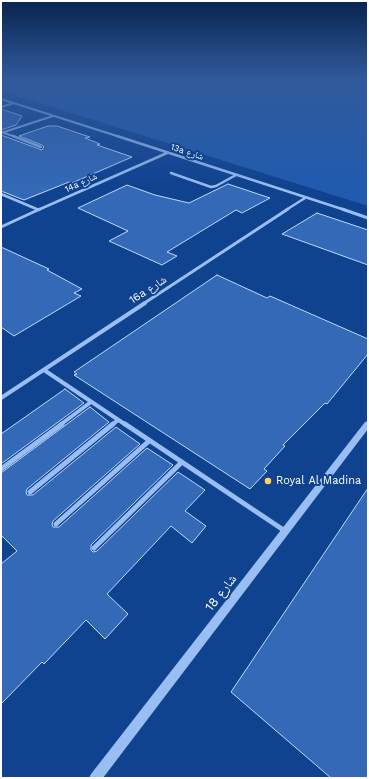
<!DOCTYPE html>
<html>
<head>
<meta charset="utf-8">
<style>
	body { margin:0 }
	#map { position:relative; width:369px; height:779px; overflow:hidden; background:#0f428f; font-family:"Work Sans",sans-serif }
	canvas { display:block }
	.frame { position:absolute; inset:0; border:2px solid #fff; pointer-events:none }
</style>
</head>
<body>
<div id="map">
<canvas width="369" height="779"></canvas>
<div class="frame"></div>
</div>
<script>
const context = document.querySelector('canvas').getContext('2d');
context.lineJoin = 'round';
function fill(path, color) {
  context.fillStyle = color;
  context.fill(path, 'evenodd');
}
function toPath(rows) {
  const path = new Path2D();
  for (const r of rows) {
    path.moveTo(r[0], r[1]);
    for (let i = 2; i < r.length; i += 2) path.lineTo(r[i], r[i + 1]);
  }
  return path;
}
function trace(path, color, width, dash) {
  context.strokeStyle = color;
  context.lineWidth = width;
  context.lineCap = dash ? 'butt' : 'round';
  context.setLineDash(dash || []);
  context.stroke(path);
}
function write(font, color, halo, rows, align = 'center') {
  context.font = font + ' "Work Sans","Noto Naskh Arabic",sans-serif';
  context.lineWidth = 4;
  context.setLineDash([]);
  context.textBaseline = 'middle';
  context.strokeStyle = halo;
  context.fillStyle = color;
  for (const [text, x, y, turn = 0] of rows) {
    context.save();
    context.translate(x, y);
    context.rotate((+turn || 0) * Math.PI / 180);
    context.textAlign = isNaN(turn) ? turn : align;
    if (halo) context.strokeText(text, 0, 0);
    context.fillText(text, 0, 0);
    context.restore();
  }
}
const green = toPath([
	[1,80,368,80,368,206,1,91]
]);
const building = toPath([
	[1,109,22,116,16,125,1,130,1,109],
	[48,126,57,126,90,137,85,138,100,144,97,145,132,157,72,183,69,182,24,200,1,191,1,135,42,150,44,147,42,145,19,136,48,126],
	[228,184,270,198,242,213,236,210,167,252,177,256,162,265,109,241,128,231,78,208,127,185,155,195,189,203,228,184],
	[317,213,368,230,368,265,282,234,317,213],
	[1,247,49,269,47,270,82,289,74,293,81,296,14,336,1,327,1,247],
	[217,275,267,298,270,296,368,339,368,354,327,404,325,403,283,445,285,446,264,469,267,471,250,489,74,375,77,374,74,372,217,275],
	[65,389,84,403,1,464,1,434,65,389],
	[90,407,109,422,27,489,26,492,27,495,33,495,116,427,140,444,53,521,52,524,53,527,59,527,147,448,173,465,91,545,91,550,93,552,97,551,178,472,205,490,185,511,206,526,192,543,171,526,107,594,128,614,105,639,86,620,44,664,42,662,1,704,1,564,17,551,1,535,1,473,90,407],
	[368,488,368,778,331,778,231,692,368,488]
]);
const minorFar4 = toPath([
	[1,99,120,137],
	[1,107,14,103],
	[1,133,53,116],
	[4,133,16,137]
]);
const minorFar3 = toPath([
	[13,136,41,147],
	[117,136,345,210],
	[171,173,211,187,216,186,236,175],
	[1,194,39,210],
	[38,210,167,153],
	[286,210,305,198]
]);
const minorFar2 = toPath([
	[342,209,368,218],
	[1,227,40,209],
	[143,304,288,209]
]);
const minorFar1 = toPath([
	[44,370,126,425],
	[1,398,145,303],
	[60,425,91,402],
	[112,425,118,420]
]);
const minor = toPath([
	[125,424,285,531],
	[1,469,62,424],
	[30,492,113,424],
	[56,524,149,441],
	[94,548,182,462]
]);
const tertiary = toPath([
	[368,421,368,429,103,778,89,778,91,774,365,422,368,421]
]);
const markers = [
	[268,481,4,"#ffd65a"]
];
const farStreetnames = [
	["13a شارع",187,152,18],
	["14a شارع",81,183,-24]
];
const streetNames = [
	["16a شارع",148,290,-33]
];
const poiNames = [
	["Royal Al Madina",276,481]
];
const nearStreetnames = [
	["شارع 18",221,593,-52]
];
fill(green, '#205baf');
fill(building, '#3369b7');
trace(building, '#bfd9fe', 1);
trace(minorFar4, '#98bef3', 2);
trace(minorFar3, '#98bef3', 2.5);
trace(minorFar2, '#98bef3', 3);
trace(minorFar1, '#98bef3', 4);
trace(minor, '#98bef3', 5);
fill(tertiary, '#98bef3');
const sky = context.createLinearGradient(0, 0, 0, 189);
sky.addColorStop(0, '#08244f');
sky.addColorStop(0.42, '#315a9b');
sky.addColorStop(1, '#315a9b00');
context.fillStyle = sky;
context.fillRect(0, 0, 369, 189);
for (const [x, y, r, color] of markers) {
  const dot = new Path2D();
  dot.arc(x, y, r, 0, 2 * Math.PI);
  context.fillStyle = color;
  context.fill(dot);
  trace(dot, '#0f428f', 1.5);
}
write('9px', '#fff', '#0f428f', farStreetnames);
write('11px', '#fff', '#0f428f', streetNames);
write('11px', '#fff', '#0f428f', poiNames, 'left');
write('13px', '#fff', '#0f428f', nearStreetnames);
</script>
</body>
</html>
